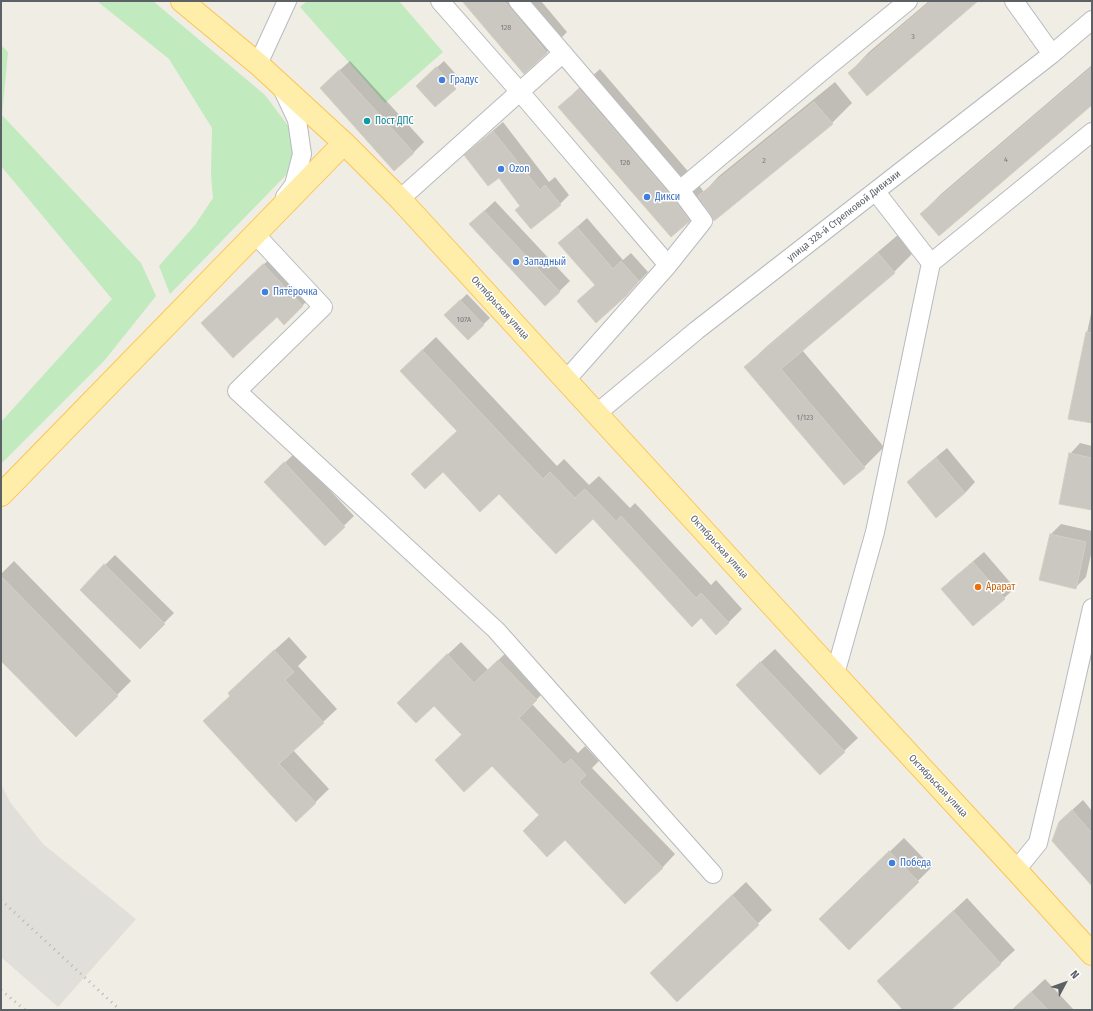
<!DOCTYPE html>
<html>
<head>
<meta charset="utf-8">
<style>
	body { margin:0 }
	#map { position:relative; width:1093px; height:1011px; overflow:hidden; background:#f0ede4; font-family:"Fira Sans Condensed",sans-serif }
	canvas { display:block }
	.frame { position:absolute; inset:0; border:2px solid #5c6166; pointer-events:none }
	.north { position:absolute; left:1045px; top:963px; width:40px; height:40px; -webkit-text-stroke:3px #fff; paint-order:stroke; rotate:49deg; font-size:11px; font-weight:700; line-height:16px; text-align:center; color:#5c6166 }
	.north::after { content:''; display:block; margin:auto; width:14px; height:18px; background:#5c6166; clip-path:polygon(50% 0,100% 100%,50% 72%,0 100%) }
</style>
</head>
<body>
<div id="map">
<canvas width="1093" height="1011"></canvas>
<div class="frame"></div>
<div class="north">N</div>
</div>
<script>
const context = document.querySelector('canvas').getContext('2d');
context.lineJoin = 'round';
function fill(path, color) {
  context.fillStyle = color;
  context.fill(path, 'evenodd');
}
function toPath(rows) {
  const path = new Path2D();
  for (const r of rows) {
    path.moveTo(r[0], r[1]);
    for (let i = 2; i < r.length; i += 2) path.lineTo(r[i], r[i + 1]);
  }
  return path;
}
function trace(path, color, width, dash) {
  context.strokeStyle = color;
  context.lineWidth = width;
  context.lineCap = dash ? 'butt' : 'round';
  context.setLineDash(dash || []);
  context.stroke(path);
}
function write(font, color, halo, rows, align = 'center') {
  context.font = font + ' "Fira Sans Condensed",sans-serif';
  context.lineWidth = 3;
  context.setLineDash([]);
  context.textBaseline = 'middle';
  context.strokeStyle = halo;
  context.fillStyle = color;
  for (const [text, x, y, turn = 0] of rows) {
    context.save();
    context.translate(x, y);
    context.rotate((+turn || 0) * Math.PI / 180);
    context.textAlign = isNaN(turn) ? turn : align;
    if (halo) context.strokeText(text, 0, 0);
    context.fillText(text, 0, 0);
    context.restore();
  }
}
const industrial = toPath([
	[1,784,10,802,43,844,136,919,58,1007,1,957]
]);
const green = toPath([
	[97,1,153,1,265,95,289,127,296,153,291,170,170,294,159,266,195,225,213,198,211,174,212,128,169,59],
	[307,1,399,1,443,52,385,103,300,7],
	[1,45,8,52,2,115,141,263,156,296,104,361,1,464,1,422,112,299,1,166]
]);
const shadow = toPath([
	[464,1,541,1,567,32,547,52,524,73],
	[929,1,976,1,849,73,869,52],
	[350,61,424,142,413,153,331,78],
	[444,61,462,81,435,106,424,79],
	[1092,65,1092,104,921,214,941,194],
	[600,69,692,176,704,192,719,176,835,82,852,103,832,123,705,204,688,221,559,107,580,87],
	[503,122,549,182,555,177,569,195,560,204,531,228,521,205,475,146],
	[495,201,570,281,545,305,470,224],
	[587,218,623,260,631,253,648,272,625,296,596,285,569,234],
	[899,234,914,252,894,272,802,350,884,447,864,467,745,367,766,347],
	[278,251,316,292,302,306,277,316,216,309],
	[467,294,490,318,468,339,445,315],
	[1092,309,1092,422,1069,418],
	[436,337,557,466,564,459,589,485,599,476,630,508,635,503,711,585,716,580,742,609,728,623,701,617,593,517,458,430,415,357],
	[1080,443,1092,446,1092,509,1070,454],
	[947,448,975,482,965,493,936,516,908,482,918,472],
	[295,453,354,516,325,544,276,471],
	[1061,524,1092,531,1092,550,1086,577,1075,588,1051,534],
	[984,552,1015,588,1004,598,973,625,942,589,952,579],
	[115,555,174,613,140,647,81,589],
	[14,561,131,681,76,736,1,659,1,574],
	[289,637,307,657,298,666,337,709,293,750,329,789,297,820,231,695,243,679],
	[461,642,488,670,512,647,550,686,532,704,578,753,585,746,599,761,592,768,675,854,662,868,565,839,540,815,492,765,436,760,462,734,434,705,411,689],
	[775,649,858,738,844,751,751,671],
	[1083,800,1092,811,1092,884,1059,822],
	[904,838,932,867,849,949,834,905],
	[746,882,772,910,677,1001,665,959],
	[967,898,1015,950,950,1010,905,1010,878,981],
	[1045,979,1074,1010,1012,1010]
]);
const building = toPath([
	[462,1,504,1,547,53,524,74,462,1],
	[931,1,978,1,867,96,848,73,931,1],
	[436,67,456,89,435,107,416,86,436,67],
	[1092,67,1092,105,939,236,920,214,1092,67],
	[339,70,414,153,394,171,320,88,339,70],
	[579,89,672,197,690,221,671,237,558,107,579,89],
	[814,102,833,124,714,221,711,215,698,196,814,102],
	[493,131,540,190,545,185,561,205,531,229,515,210,520,206,499,178,488,186,464,155,493,131],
	[484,211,560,292,545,306,469,224,484,211],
	[577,227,613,269,621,261,639,281,626,296,596,323,577,301,595,285,558,243,577,227],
	[878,253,895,273,781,369,865,468,844,485,744,367,878,253],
	[263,264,303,306,284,325,277,317,233,358,201,323,263,264],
	[460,300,484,325,468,340,444,315,460,300],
	[1086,332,1092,333,1092,423,1068,419,1086,332],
	[422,350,543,479,550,472,575,498,585,489,616,521,621,516,696,598,701,593,729,623,716,635,701,618,692,627,593,519,556,554,499,494,480,512,443,472,425,489,411,474,457,431,400,371,422,350],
	[1069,453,1092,458,1092,510,1059,504,1069,453],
	[936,458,965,493,936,518,907,482,936,458],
	[284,462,345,527,325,546,264,482,284,462],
	[1050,534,1086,542,1076,589,1039,580,1050,534],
	[973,562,1005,599,973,626,941,589,973,562],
	[104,564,165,624,140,649,80,590,104,564],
	[1,576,118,696,76,737,1,661,1,576],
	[274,650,294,672,285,680,324,723,279,764,316,803,296,822,203,721,230,696,228,693,274,650],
	[447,654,474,683,498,660,537,700,519,718,564,765,571,759,586,775,579,782,663,868,625,904,565,840,547,857,523,831,539,815,492,766,464,792,435,760,462,735,434,706,416,723,397,703,447,654],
	[760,662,845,752,820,775,736,685,760,662],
	[1072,810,1092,833,1092,886,1052,841,1059,822,1072,810],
	[889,851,919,882,849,950,819,919,889,851],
	[732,895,759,925,677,1002,650,973,732,895],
	[953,911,1001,964,951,1010,903,1010,877,981,953,911],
	[1031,992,1048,1010,1012,1010,1031,992]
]);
const minor = toPath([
	[440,1,520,92,668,265,566,380],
	[518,1,680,190,703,221,668,265],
	[1014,1,1052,54],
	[258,64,287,1],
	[282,88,297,120,302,154,294,185,285,197],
	[680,190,821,72,908,1],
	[876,192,931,263],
	[400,199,563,53],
	[255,234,323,307,237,391,496,630,713,874],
	[596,414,697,330,1052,54,1092,20],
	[835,674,875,532,931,263,1092,132],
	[1016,870,1038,843,1061,745,1092,608]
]);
const major = toPath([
	[182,1,258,64,344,143,400,199,835,674,1016,870,1092,954],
	[1,495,344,143]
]);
const rail = toPath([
	[1,900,120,1010],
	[1,990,25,1010]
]);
const markers = [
	[442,80,4,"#3f7fe0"],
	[367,121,4,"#0f9aa8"],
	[501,169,4,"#3f7fe0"],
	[647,197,4,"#3f7fe0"],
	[516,262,4,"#3f7fe0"],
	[265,292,4,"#3f7fe0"],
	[978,587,4,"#e8710a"],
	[892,863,4,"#3f7fe0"]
];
const numberNames = [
	["128",506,28],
	["3",913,37],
	["4",1006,160],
	["2",764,161],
	["126",625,163],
	["107А",464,320],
	["1/123",805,418]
];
const shopNames = [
	["Градус",450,80],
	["Ozon",509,169],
	["Дикси",655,197],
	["Западный",524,262],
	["Пятёрочка",273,292],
	["Победа",900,863]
];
const cultureNames = [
	["Пост ДПС",375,121]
];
const streetNames = [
	["улица 328-й Стрелковой Дивизии",844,216,-38],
	["Октябрьская улица",500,308,48],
	["Октябрьская улица",719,547,48],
	["Октябрьская улица",938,786,47]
];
const foodNames = [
	["Арарат",986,587]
];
fill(industrial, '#e1dfd9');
fill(green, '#c1eabf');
fill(shadow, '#0003');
fill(building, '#cbc7c1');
trace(building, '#d5cec2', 1);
trace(minor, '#b7bbbf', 20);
trace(major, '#fec350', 24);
trace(minor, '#fff', 18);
trace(major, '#ffedaa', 22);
trace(rail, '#b6b7b7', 3, [1, 5]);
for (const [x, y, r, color] of markers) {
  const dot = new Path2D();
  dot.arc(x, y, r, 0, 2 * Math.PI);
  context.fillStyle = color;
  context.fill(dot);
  trace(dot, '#fff', 1.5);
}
write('8px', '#787a7d', null, numberNames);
write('10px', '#366cbe', '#fff', shopNames, 'left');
write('10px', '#0d838f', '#fff', cultureNames, 'left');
write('10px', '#5c6166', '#fff', streetNames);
write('10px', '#c56008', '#fff', foodNames, 'left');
</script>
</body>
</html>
